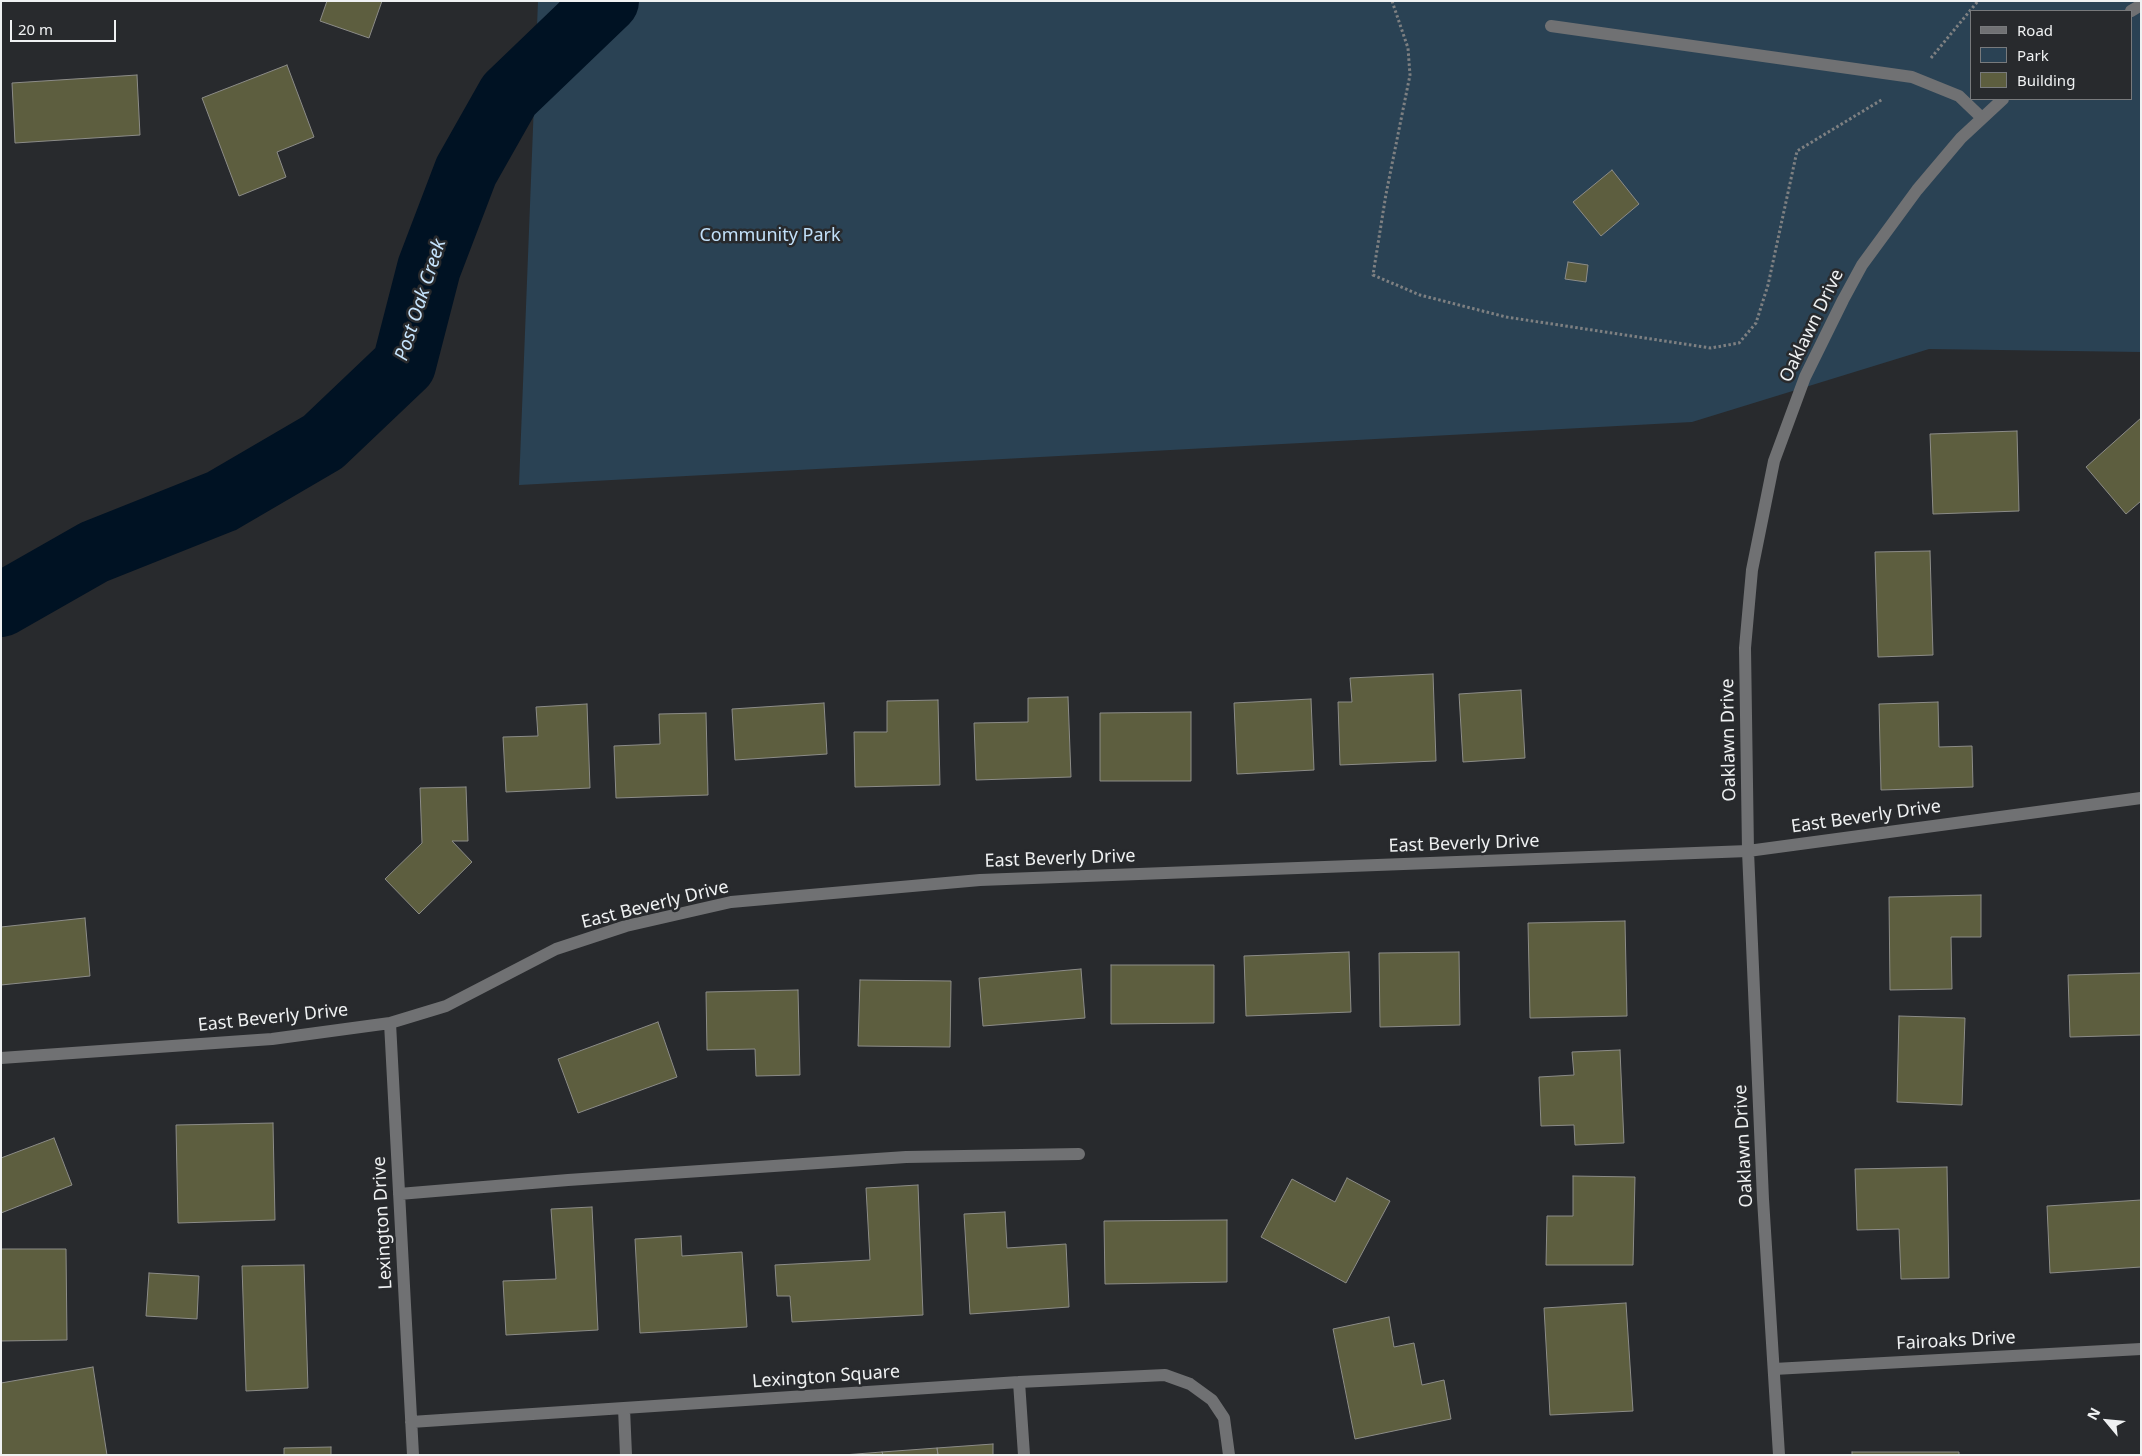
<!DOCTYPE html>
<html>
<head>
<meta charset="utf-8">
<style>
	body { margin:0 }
	#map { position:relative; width:2142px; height:1456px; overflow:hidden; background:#282a2d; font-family:"Noto Sans",sans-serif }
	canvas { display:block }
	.frame { position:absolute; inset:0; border:2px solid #eff1f2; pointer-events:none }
	.legend { position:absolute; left:1970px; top:10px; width:162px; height:90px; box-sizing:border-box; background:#282a2d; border:1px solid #787a7c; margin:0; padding:6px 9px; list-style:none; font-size:15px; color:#eff1f2 }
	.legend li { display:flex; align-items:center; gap:10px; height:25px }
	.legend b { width:25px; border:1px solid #787a7c }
	.north { position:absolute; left:2082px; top:1396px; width:50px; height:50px; -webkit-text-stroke:4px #282a2d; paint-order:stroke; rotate:298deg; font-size:14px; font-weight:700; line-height:20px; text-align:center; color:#eff1f2 }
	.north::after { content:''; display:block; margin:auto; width:18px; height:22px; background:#eff1f2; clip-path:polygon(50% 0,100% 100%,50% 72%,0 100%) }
	.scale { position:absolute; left:10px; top:20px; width:106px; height:22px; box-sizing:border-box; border:2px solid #eff1f2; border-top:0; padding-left:6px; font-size:15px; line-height:18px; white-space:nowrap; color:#eff1f2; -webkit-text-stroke:4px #282a2d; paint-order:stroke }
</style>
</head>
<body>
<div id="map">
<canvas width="2142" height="1456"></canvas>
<div class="frame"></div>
<ul class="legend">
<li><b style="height:6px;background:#707173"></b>Road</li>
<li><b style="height:14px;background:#2a4254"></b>Park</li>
<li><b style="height:14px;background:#5d5e3f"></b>Building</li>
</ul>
<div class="north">N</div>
<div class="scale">20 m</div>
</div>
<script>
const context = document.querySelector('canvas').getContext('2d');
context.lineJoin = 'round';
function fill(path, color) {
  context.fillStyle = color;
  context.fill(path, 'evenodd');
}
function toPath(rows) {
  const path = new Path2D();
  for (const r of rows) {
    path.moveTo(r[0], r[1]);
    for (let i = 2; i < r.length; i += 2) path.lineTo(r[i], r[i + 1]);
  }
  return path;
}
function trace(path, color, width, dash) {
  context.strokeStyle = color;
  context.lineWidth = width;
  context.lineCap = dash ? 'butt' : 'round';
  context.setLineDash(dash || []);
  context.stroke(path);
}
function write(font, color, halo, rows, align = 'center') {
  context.font = font + ' "Noto Sans",sans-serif';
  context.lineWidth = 5;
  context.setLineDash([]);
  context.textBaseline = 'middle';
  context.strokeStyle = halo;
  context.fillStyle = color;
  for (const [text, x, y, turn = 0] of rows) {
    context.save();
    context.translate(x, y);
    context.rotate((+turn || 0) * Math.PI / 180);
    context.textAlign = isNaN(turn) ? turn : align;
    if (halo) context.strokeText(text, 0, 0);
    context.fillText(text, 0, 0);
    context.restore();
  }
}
const green = toPath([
	[538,1,2141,1,2141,352,1929,349,1692,422,519,485],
	[1971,11,2131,11,2131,99,1971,99]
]);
const river = toPath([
	[1,605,94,552,222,501,323,442,404,365,429,268,466,171,509,95,607,1]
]);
const building = toPath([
	[327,1,382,1,369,38,320,21,327,1],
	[287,65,314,137,277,152,286,177,239,196,202,98,287,65],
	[137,75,140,135,15,143,12,83,137,75],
	[1612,170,1639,204,1601,236,1573,202,1612,170],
	[1568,262,1588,265,1586,282,1565,279,1568,262],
	[2141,418,2141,501,2126,514,2086,467,2141,418],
	[2017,431,2019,511,1933,514,1930,434,2017,431],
	[1930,551,1933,655,1878,657,1875,552,1930,551],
	[1433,674,1436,761,1340,765,1338,702,1352,702,1350,678,1433,674],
	[1521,690,1525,758,1463,762,1459,694,1521,690],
	[1068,697,1071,777,976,780,974,723,1028,722,1028,698,1068,697],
	[1311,699,1314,770,1237,774,1234,703,1311,699],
	[938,700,940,785,855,787,854,732,887,732,887,701,938,700],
	[1938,702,1939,747,1972,746,1973,787,1881,790,1879,704,1938,702],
	[824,703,827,754,735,760,732,709,824,703],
	[587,704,590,788,506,792,503,737,538,736,536,707,587,704],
	[1191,712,1191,781,1100,781,1100,713,1191,712],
	[706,713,708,795,616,798,614,746,660,744,659,714,706,713],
	[466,787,468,841,452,841,472,862,419,914,385,879,422,843,420,788,466,787],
	[1981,895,1981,937,1951,937,1952,989,1890,990,1889,897,1981,895],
	[85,918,90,976,1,985,1,927,85,918],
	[1625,921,1627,1016,1530,1018,1528,923,1625,921],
	[1349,952,1351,1012,1246,1016,1244,956,1349,952],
	[1459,952,1460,1025,1380,1027,1379,953,1459,952],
	[1111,965,1214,965,1214,1023,1111,1024,1111,965],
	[1081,969,1085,1018,983,1026,979,978,1081,969],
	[2141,973,2141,1035,2070,1037,2068,975,2141,973],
	[860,980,951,981,950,1047,858,1046,860,980],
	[798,990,800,1075,756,1076,755,1049,707,1050,706,992,798,990],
	[1899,1016,1965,1018,1962,1105,1897,1102,1899,1016],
	[658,1022,677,1077,578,1113,558,1059,658,1022],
	[1620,1050,1624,1143,1575,1145,1574,1125,1541,1126,1539,1077,1574,1075,1572,1052,1620,1050],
	[273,1123,275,1220,178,1223,176,1125,273,1123],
	[54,1138,72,1185,1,1213,1,1158,54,1138],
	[1947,1167,1949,1278,1901,1279,1899,1229,1857,1230,1855,1169,1947,1167],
	[1573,1176,1635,1177,1633,1265,1546,1265,1547,1216,1573,1216,1573,1176],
	[1347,1178,1390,1201,1346,1283,1261,1237,1292,1179,1335,1202,1347,1178],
	[918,1185,923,1315,792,1322,790,1296,777,1296,775,1265,870,1260,866,1188,918,1185],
	[2141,1200,2141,1267,2050,1273,2047,1206,2141,1200],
	[592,1207,598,1330,506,1335,503,1281,556,1279,551,1209,592,1207],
	[1005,1212,1007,1248,1066,1244,1069,1307,970,1314,964,1214,1005,1212],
	[1227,1220,1227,1282,1105,1284,1104,1221,1227,1220],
	[681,1236,682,1256,742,1252,747,1327,640,1333,635,1239,681,1236],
	[1,1249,66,1249,67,1340,1,1341,1,1249],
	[304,1265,308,1388,246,1391,242,1266,304,1265],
	[149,1273,199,1276,197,1319,146,1316,149,1273],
	[1626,1303,1633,1411,1550,1415,1544,1308,1626,1303],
	[1389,1317,1394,1347,1414,1343,1422,1385,1444,1380,1451,1419,1355,1439,1333,1329,1389,1317],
	[93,1367,107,1455,1,1455,1,1383,93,1367],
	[993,1444,993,1455,938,1455,937,1448,993,1444],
	[331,1447,331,1455,284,1455,284,1448,331,1447],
	[937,1448,938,1455,883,1455,882,1452,937,1448],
	[882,1452,883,1455,843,1455,882,1452],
	[1852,1452,1959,1452,1959,1455,1852,1455,1852,1452]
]);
const path = toPath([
	[1392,1,1408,48,1410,75,1386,194,1373,275,1420,295,1506,317,1711,348,1739,343,1756,323,1768,285,1797,151,1883,99],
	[1931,58,1978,1]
]);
const minor = toPath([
	[2131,11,2141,5],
	[1551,26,1912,77,1959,96,1982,118],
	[390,1023,413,1455],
	[1,1058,272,1039,390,1023,446,1006,556,949,626,926,731,902,980,880,1748,851,2141,798],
	[399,1194,568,1180,906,1157,1079,1154],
	[1774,1369,2141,1349],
	[1019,1382,1024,1455],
	[624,1408,626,1455],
	[411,1422,1019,1382,1165,1375,1190,1384,1212,1400,1224,1418,1229,1455],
	[1779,1455,1763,1199,1748,851,1745,648,1752,570,1774,461,1805,377,1843,300,1862,265,1917,190,1961,138,2003,99]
]);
const parkNames = [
	["Community Park",770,236]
];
const streetNames = [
	["Oaklawn Drive",1812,326,-64],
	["Oaklawn Drive",1729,740,-91],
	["East Beverly Drive",1866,817,-8],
	["East Beverly Drive",1464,844,-2],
	["East Beverly Drive",1060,859,-2],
	["East Beverly Drive",655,905,-14],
	["East Beverly Drive",273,1018,-6],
	["Oaklawn Drive",1744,1146,-93],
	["Lexington Drive",383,1223,-93],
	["Fairoaks Drive",1956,1341,-3],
	["Lexington Square",826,1377,-4]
];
const waterNames = [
	["Post Oak Creek",421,300,-72]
];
fill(green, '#2a4254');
trace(river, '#001223', 64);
fill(building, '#5d5e3f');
trace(building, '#8c8c88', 1);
trace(path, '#7e8082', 3, [2.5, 2.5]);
trace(minor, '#707173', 12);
write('18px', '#c2e0f9', '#282a2d', parkNames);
write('18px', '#eff1f2', '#282a2d', streetNames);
write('italic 19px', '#c6e4fd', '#282a2d', waterNames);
</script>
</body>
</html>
